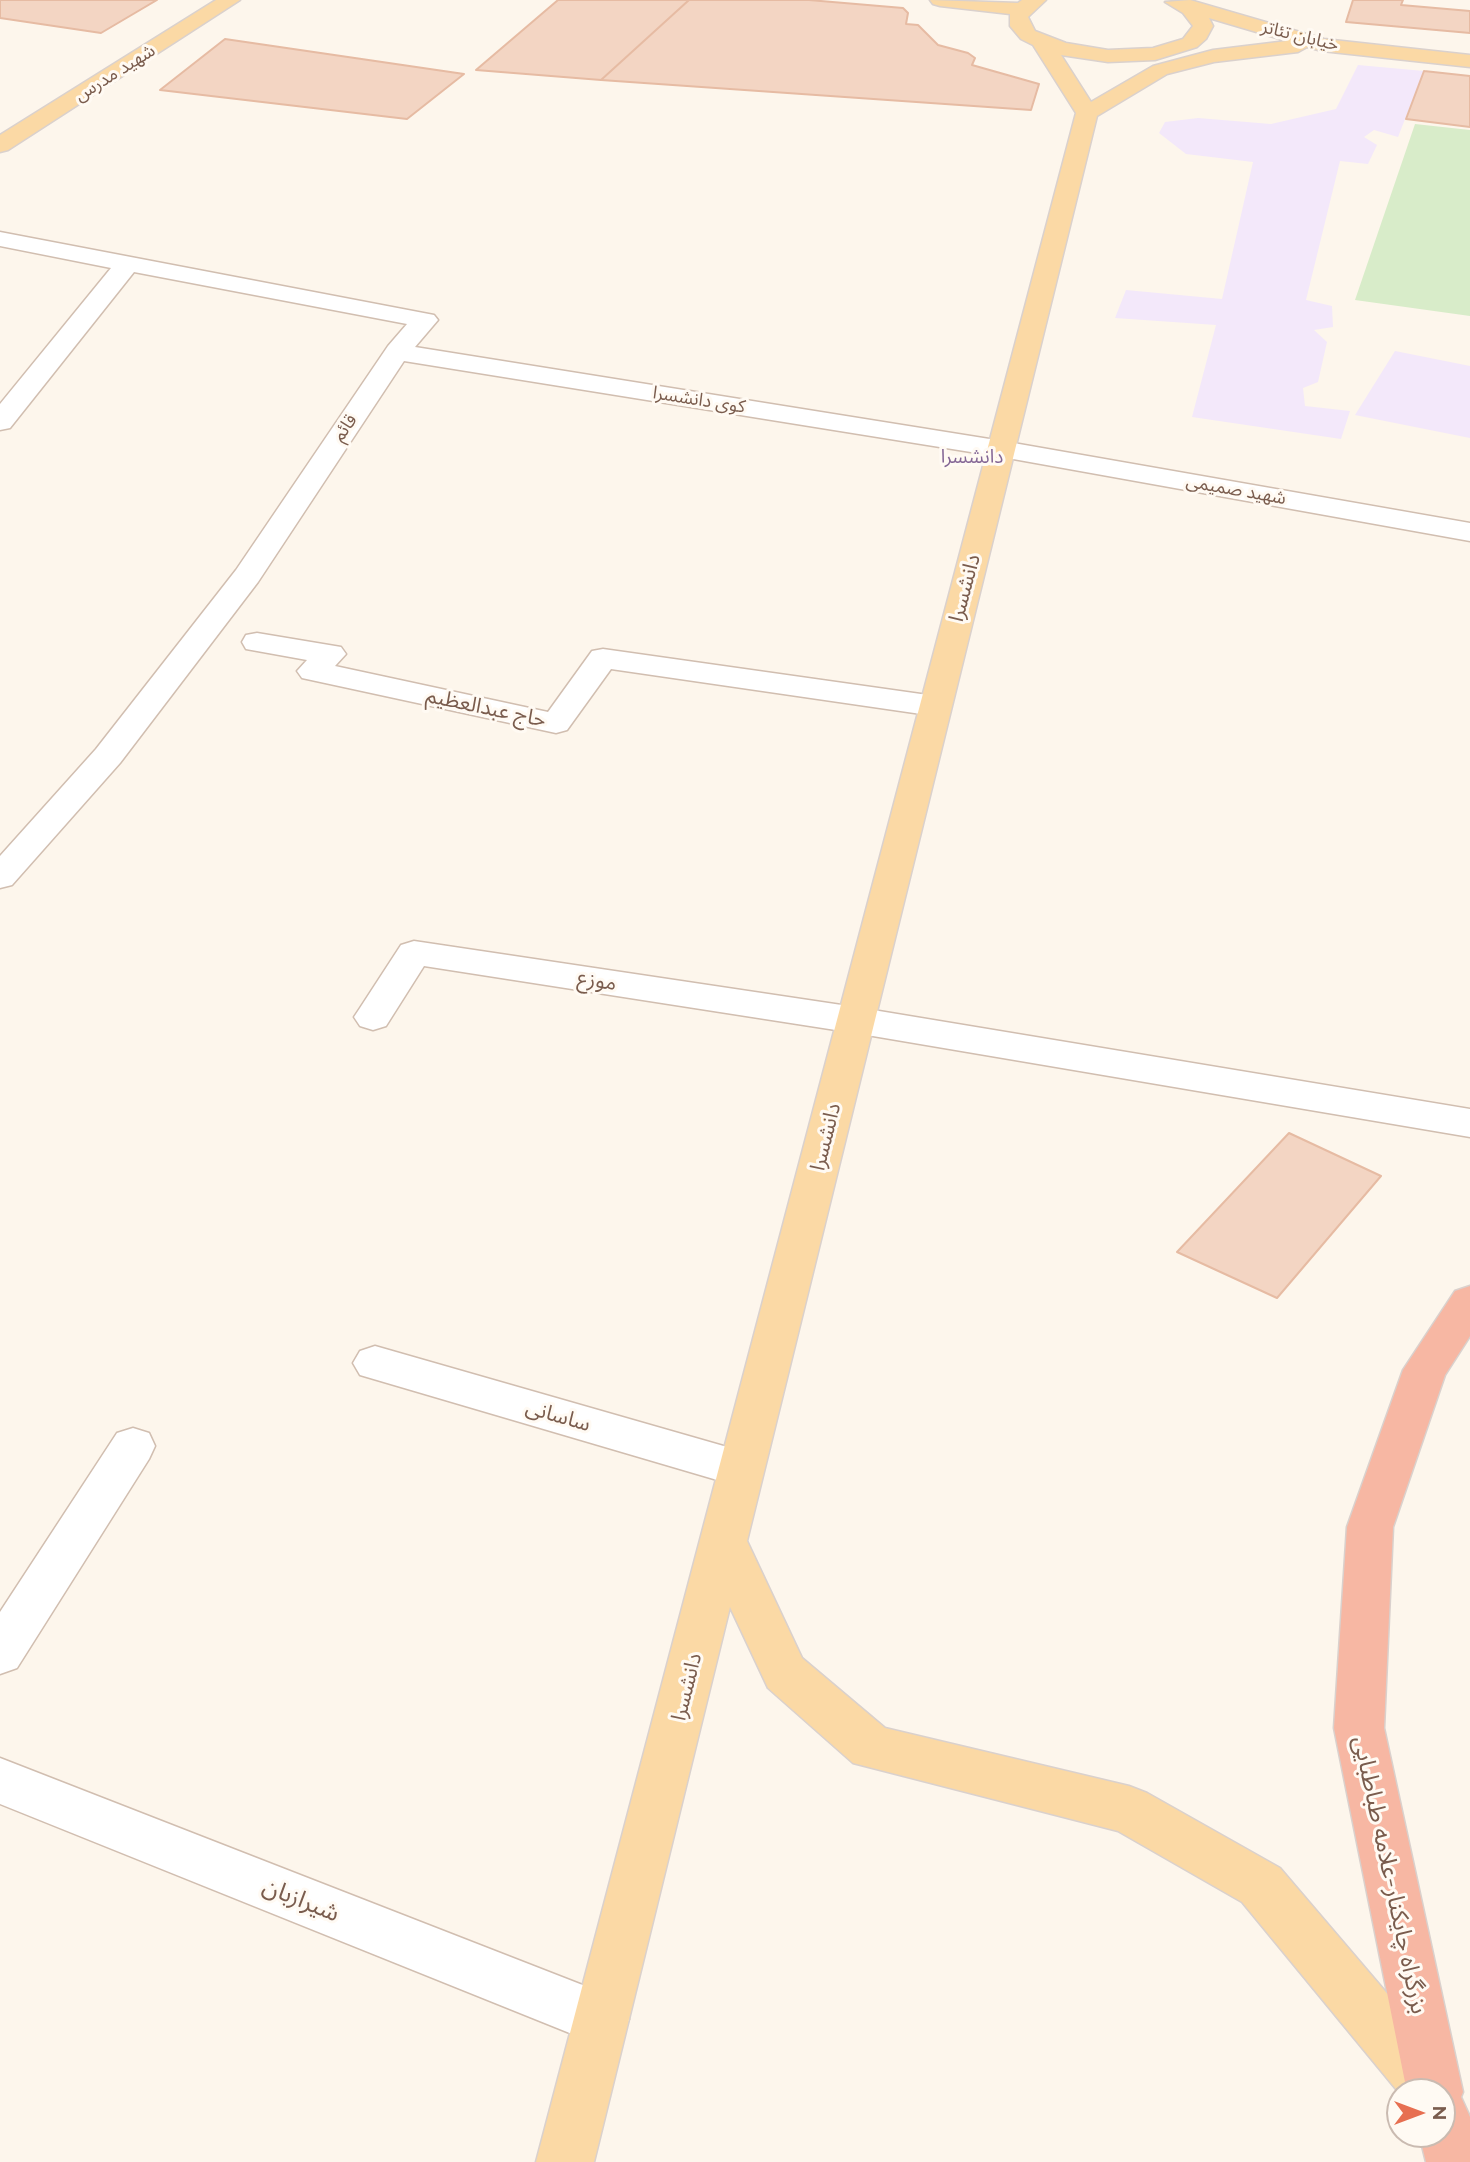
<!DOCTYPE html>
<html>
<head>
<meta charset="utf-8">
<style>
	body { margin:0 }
	#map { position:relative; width:1470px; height:2162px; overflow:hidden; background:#fdf6ec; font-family:Raleway,sans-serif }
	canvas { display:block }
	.north { position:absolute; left:1386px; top:2078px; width:70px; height:70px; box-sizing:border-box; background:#fffaf3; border:2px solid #cabbb1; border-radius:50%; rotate:90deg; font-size:19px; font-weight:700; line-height:28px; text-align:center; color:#7a5c4d }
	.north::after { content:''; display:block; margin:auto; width:24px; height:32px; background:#e76f51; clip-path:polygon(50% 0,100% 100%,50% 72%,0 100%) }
</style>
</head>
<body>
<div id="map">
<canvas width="1470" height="2162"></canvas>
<div class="north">N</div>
</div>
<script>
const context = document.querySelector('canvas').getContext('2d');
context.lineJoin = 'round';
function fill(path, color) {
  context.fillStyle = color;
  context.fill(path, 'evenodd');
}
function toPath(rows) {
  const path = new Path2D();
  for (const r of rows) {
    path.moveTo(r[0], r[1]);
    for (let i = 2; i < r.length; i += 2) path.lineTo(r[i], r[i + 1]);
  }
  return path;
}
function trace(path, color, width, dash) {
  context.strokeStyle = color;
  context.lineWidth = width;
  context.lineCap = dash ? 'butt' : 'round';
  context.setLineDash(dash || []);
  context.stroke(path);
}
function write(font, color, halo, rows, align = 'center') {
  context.font = font + ' Raleway,"Noto Sans Arabic",sans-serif';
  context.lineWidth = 6;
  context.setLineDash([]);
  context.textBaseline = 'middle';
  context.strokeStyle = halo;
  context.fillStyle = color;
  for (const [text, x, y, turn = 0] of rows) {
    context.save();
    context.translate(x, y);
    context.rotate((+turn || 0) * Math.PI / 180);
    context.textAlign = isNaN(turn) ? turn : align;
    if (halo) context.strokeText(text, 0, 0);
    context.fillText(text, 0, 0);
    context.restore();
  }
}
const education = toPath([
	[1358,65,1424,71,1398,137,1374,130,1364,137,1377,145,1368,164,1340,161,1306,300,1332,306,1333,327,1314,330,1327,342,1318,382,1303,388,1305,406,1350,411,1341,439,1192,417,1216,325,1115,318,1126,290,1222,299,1253,162,1186,154,1159,133,1165,122,1198,118,1271,124,1336,109],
	[1395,351,1470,366,1470,438,1355,415]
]);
const green = toPath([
	[1415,124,1470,130,1470,316,1355,300]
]);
const building = toPath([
	[0,0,157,0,101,33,0,18,0,0],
	[558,0,689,0,601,80,476,70,558,0],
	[689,0,809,0,903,8,908,13,906,24,918,25,938,45,968,53,975,58,972,65,1039,84,1031,110,601,80,689,0],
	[1353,0,1403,0,1401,5,1470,11,1470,33,1346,22,1353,0],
	[225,39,464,74,407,119,160,90,225,39],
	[1424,71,1470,76,1470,127,1406,119,1424,71],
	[1289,1133,1381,1176,1277,1298,1177,1252,1289,1133]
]);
const minor = toPath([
	[0,232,434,315,438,320,415,347,1002,441,1470,523,1470,541,1002,457,404,361,258,582,120,763,12,885,0,888,0,856,96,749,236,570,388,346,407,324,134,272,10,428,0,430,0,404,111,268,0,246,0,232],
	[257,633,341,647,346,654,335,666,548,712,592,651,603,649,935,696,946,699,951,706,946,713,935,716,611,669,567,730,556,733,302,678,297,671,307,660,246,649,242,642,246,635,257,633],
	[414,941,855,1007,1470,1109,1470,1137,855,1033,424,966,386,1026,373,1030,360,1026,354,1017,360,1008,401,945,414,941],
	[375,1346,741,1451,757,1456,764,1469,757,1482,741,1487,360,1375,353,1363,360,1351,375,1346],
	[133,1428,149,1433,155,1446,149,1459,17,1668,0,1674,0,1612,117,1433,133,1428],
	[0,1758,621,2000,629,2019,621,2038,602,2046,0,1804,0,1758]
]);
const major = toPath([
	[216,0,240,0,8,150,0,152,0,135,216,0],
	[930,0,1018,3,1022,0,1046,0,1028,17,1035,31,1066,43,1108,50,1153,48,1183,39,1193,26,1183,13,1165,2,1190,0,1324,39,1470,55,1470,67,1322,51,1307,47,1298,52,1214,62,1167,74,1097,116,747,1541,802,1658,885,1728,1129,1786,1147,1793,1280,1868,1454,2072,1462,2092,1454,2112,1442,2117,1442,2092,1400,2092,1400,2094,1242,1902,1118,1831,853,1763,768,1688,730,1607,594,2162,536,2162,1076,113,1033,45,1021,39,1010,26,1010,14,940,6,933,4,930,0],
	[1209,18,1287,41,1213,50,1153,66,1091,102,1061,55,1108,62,1155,60,1197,47,1206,39,1213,26,1209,18]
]);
const highway = toPath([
	[1470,1286,1470,1336,1445,1375,1393,1527,1384,1728,1463,2092,1461,2097,1470,2117,1470,2162,1426,2162,1419,2134,1442,2134,1442,2092,1407,2092,1334,1728,1347,1527,1403,1370,1455,1291,1470,1286]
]);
const farStreetnames = [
	["خیابان تئاتر",1300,36,14],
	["شهید مدرس",115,73,-32],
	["کوی دانشسرا",699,400,9],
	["قائم",345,428,-56],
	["شهید صمیمی",1236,490,10]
];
const farNeighbourhoodnames = [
	["دانشسرا",972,457]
];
const streetNames = [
	["دانشسرا",965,588,-75],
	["حاج عبدالعظیم",486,708,12],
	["موزع",597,981,9],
	["دانشسرا",826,1137,-76],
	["ساسانی",558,1416,16],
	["دانشسرا",687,1687,-76]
];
const nearStreetnames = [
	["بزرگراه چایکنار-علامه طباطبایی",1390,1875,78],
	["شیرازبان",301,1900,22]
];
fill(education, '#f3e8fa');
fill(green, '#d8ecc9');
fill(building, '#f3d5c3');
trace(building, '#e6bba3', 2);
trace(minor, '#d1beb0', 3);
trace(major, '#dad1cd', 3);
trace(highway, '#dad1cd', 3);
fill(minor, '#fff');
fill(major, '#fbd9a5');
fill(highway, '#f7b7a3');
write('18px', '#7a5c4d', '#fffaf3', farStreetnames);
write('19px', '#846695', '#fffaf3', farNeighbourhoodnames);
write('21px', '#7a5c4d', '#fffaf3', streetNames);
write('24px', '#7a5c4d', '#fffaf3', nearStreetnames);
</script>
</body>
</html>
